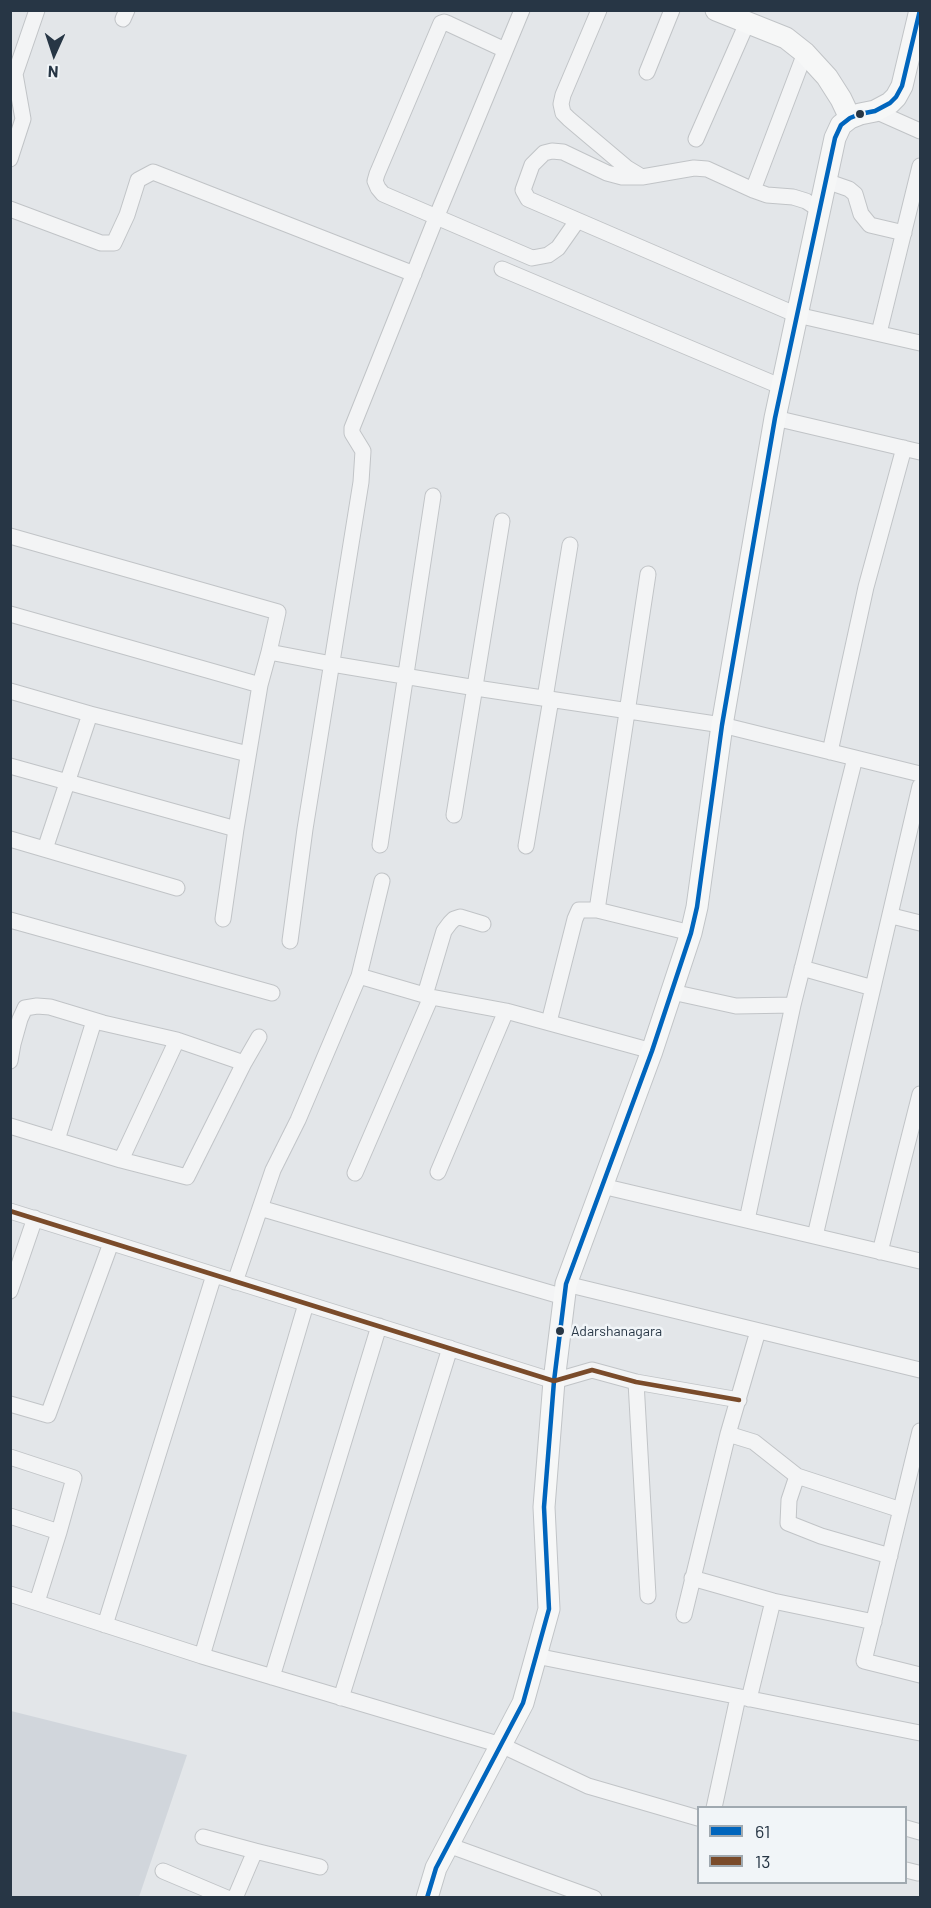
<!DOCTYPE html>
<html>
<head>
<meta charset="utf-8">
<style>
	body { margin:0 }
	#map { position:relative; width:931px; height:1908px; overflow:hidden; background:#e3e6e9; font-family:Barlow,sans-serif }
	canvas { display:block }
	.frame { position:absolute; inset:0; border:12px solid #273645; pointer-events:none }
	.legend { position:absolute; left:697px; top:1806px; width:210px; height:78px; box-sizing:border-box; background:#f1f5f8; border:2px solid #a0a9b0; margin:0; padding:8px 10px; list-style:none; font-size:18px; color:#273645 }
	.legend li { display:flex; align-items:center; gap:12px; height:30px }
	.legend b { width:30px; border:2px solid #a0a9b0 }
	.north { position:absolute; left:24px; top:24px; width:60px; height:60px; -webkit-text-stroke:4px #f1f5f8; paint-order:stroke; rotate:183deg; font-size:16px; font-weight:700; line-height:24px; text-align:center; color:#273645 }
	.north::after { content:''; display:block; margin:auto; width:21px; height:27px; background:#273645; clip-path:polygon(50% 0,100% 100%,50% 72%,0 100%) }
</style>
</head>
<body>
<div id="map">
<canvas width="931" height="1908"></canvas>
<div class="frame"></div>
<ul class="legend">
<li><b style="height:8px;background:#0065bd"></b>61</li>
<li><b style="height:8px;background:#7a4b2a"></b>13</li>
</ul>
<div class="north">N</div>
</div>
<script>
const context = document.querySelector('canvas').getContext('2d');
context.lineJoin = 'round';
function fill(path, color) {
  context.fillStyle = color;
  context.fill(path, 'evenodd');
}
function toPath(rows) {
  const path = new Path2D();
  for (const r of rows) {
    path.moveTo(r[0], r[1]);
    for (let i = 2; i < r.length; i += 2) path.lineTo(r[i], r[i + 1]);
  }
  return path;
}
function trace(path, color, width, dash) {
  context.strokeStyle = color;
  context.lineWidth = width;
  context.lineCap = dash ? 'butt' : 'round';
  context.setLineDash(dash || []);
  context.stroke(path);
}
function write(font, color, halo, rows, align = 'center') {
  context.font = font + ' Barlow,sans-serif';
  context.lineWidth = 5;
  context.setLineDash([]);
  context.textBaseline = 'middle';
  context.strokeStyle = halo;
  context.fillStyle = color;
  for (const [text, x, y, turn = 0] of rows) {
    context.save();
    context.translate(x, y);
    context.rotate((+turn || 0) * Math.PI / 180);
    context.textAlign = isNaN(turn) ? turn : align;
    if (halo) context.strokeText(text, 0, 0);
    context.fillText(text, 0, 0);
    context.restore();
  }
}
const built = toPath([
	[11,1711,187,1755,139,1897,11,1897]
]);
const street = toPath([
	[599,10,563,95,561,104,563,113,569,119,627,168,642,177],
	[123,19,127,10],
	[505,50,449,24,444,22,441,23,377,174,375,181,378,188,383,194,532,258,548,255,558,248,577,221],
	[647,72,672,10],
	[875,111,920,131],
	[696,139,747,23],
	[10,159,23,119,15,74,37,10],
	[826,181,849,189,855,194,861,214,870,225,904,233],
	[753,190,805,53],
	[10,209,101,243,114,243,127,215,138,180,153,172,414,274],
	[820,210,806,201,793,197,767,195,753,190,707,169,694,168,642,177,622,177,607,173,563,152,552,151,544,153,532,165,523,190,528,199,797,315,920,343],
	[502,269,782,387],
	[879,333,920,166],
	[775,418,920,452],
	[10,536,278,612,269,652,332,664,476,688,722,725,920,774],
	[10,614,260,685],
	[10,691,90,714],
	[545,698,570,545],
	[830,752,866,587,904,448],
	[10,766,236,829,260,685,269,652],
	[454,815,502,521],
	[10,839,177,888],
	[380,845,433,496],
	[526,846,551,699],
	[45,849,90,714,248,754],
	[597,910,648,574],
	[892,916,920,923],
	[223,919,236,829],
	[10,920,272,993],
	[290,941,305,829,361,482,363,451,352,433,352,428,436,218,522,10],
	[802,968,873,988],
	[359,976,382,881],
	[672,992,736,1006,793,1005],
	[425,995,444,931,450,923,454,919,460,917,483,924],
	[549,1022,575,919,579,910,597,910,691,933],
	[10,1044,13,1044,10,1061],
	[244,1063,259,1037],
	[10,1126,121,1160,187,1177,244,1063,177,1040,103,1023,50,1007,37,1006,25,1008,20,1019,13,1044],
	[57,1140,94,1021],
	[121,1160,177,1040],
	[438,1172,506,1011],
	[355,1173,431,997],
	[602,1186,920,1261],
	[260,1208,564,1297],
	[10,1211,554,1381,592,1370,636,1382,739,1400],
	[747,1220,793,1005,855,758],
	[815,1236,920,786],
	[880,1252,920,1094],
	[235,1282,273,1170,298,1120,359,976,431,997,506,1011,652,1051],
	[566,1284,920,1370],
	[10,1291,35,1218],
	[636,1382,648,1596],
	[10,1404,48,1415,111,1243],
	[920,1431,864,1661,920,1675],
	[728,1434,754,1442,797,1476,901,1510],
	[10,1457,74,1478,59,1532],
	[797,1476,789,1500,788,1523,821,1536,890,1556],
	[10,1516,59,1532,37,1602],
	[692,1578,773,1601,874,1622],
	[10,1594,202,1656,501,1745,588,1786,698,1818],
	[684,1615,728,1434,758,1331],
	[105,1625,214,1275],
	[202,1656,306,1304],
	[536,1656,920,1733],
	[272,1677,379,1326],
	[341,1698,450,1348],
	[749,1699,773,1601],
	[714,1808,738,1697],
	[906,1828,920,1832],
	[203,1837,255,1851,235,1898],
	[448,1845,594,1898],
	[255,1851,320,1867],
	[906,1870,918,1873],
	[163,1871,227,1898]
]);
const secondary = toPath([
	[716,10,786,38,805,53,827,77,841,99,850,118],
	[427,1898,436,1868,523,1703,549,1609,544,1507,554,1381,566,1284,652,1051,691,933,697,907,722,725,775,418,835,138,841,125,850,118,860,114,875,111,890,103,896,97,902,86,920,10]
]);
const bus1 = toPath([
	[427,1898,436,1868,523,1703,549,1609,544,1507,554,1381,566,1284,652,1051,691,933,697,907,722,725,775,418,835,138,841,125,850,118,860,114,875,111,890,103,896,97,902,86,920,10]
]);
const bus2 = toPath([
	[10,1211,554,1381,592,1370,636,1382,739,1400]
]);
const markers = [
	[860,114,5,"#273645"],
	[560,1331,5,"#273645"]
];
const busNames = [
	["Adarshanagara",571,1331]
];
fill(built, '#d1d6dc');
trace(street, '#c1c4c7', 17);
trace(secondary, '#c1c4c7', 23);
trace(street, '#f3f4f5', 15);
trace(secondary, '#f6f7f7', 21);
trace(bus1, '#0065bd', 4.5);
trace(bus2, '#7a4b2a', 4.5);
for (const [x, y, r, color] of markers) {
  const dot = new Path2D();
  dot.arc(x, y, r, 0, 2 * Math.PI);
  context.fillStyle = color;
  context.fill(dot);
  trace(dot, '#f1f5f8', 2);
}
write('14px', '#273645', '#f1f5f8', busNames, 'left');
</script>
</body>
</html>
